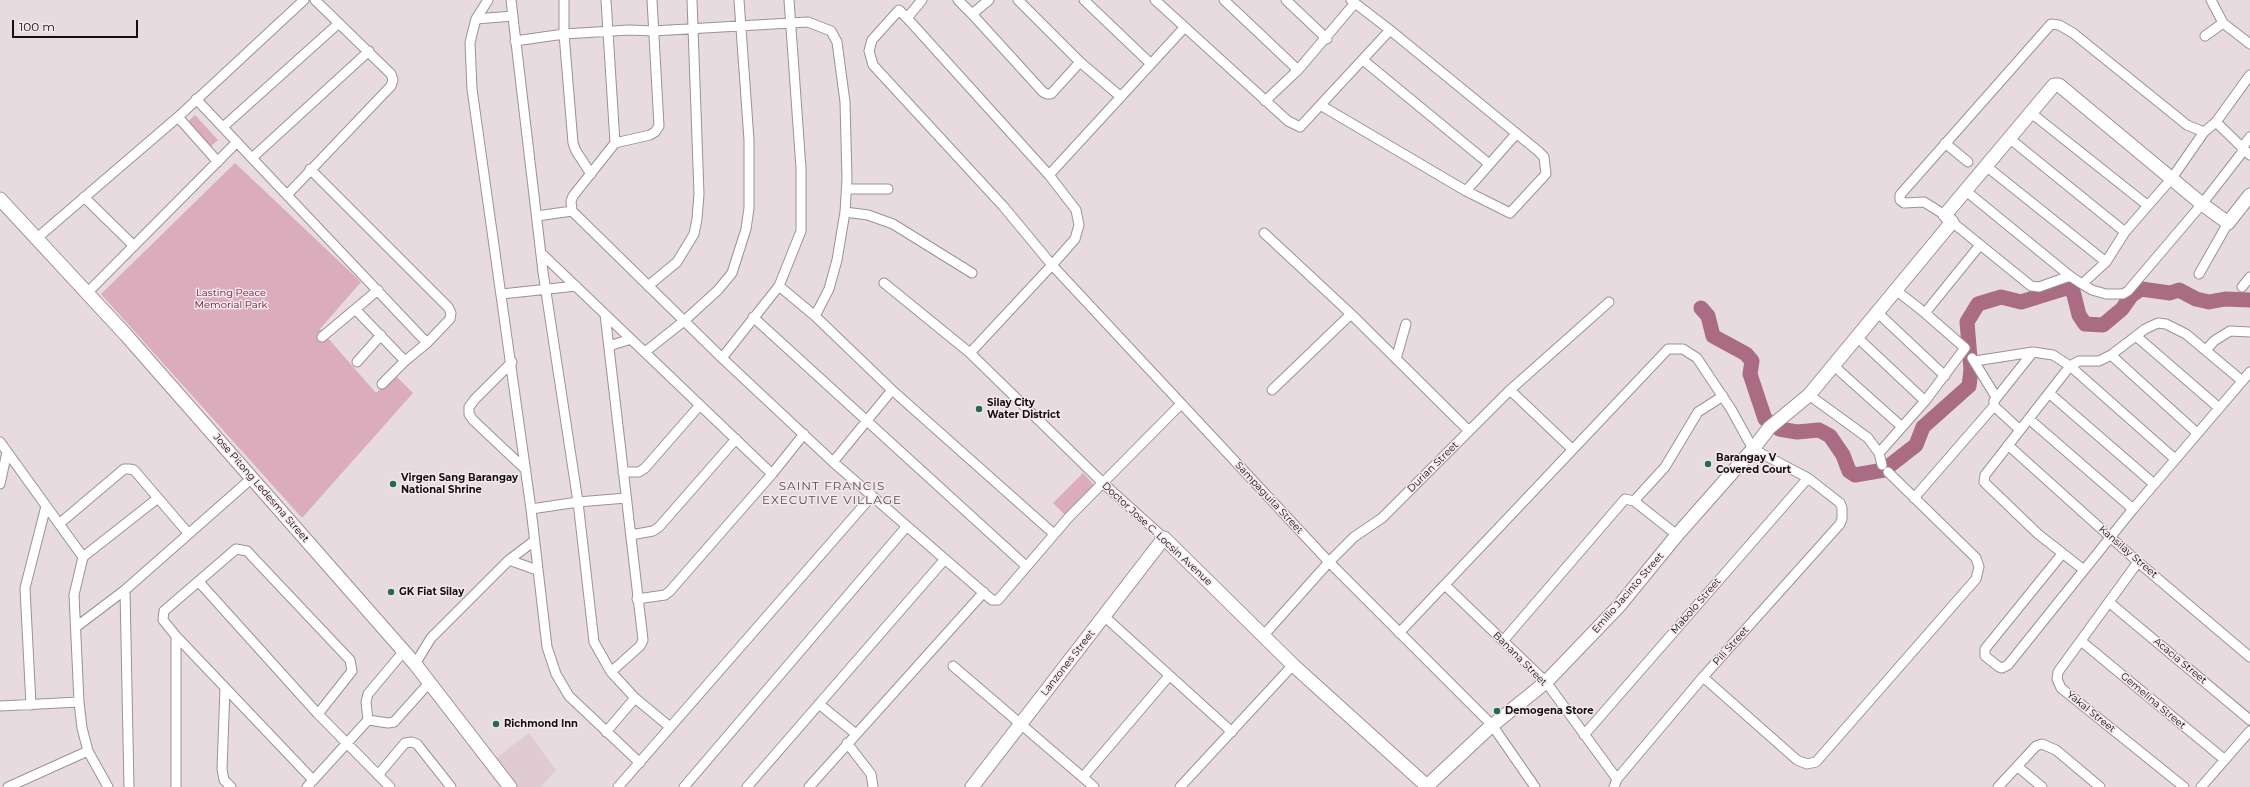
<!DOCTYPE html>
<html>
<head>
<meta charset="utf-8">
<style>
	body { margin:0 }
	#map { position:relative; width:2250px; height:787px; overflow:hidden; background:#e7dbdf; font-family:Montserrat,sans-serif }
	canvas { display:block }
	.scale { position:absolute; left:12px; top:20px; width:126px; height:18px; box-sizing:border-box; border:2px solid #130f10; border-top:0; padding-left:5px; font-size:12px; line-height:14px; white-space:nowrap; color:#130f10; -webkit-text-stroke:3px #f5e9ec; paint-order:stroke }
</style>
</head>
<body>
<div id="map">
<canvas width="2250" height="787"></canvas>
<div class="scale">100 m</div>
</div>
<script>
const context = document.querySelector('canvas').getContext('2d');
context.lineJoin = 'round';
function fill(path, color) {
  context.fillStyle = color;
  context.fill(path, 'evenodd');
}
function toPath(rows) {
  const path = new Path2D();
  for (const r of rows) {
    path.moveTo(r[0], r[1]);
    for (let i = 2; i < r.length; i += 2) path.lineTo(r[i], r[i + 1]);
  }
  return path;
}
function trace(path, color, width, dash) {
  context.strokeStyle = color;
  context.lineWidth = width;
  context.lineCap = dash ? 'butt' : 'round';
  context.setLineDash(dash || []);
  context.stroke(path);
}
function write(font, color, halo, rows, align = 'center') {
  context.font = font + ' Montserrat,sans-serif';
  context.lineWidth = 3;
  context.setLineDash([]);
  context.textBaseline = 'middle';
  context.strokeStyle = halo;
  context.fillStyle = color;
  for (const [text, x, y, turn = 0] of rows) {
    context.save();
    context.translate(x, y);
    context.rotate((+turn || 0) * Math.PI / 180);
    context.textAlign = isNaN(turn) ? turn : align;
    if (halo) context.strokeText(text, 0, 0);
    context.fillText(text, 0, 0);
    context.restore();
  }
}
const built = toPath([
	[529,733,556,770,541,787,518,787,496,758]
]);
const green = toPath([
	[195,115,218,140,205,152,182,127],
	[235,163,361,282,320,329,376,393,395,375,413,393,302,518,101,294],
	[1083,473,1096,487,1066,516,1053,503]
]);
const river = toPath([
	[1701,308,1708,316,1713,336,1746,354,1752,361,1750,374,1765,419,1779,429,1797,432,1819,430,1830,436,1843,455,1849,471,1855,475,1884,470,1916,445,1923,427,1969,386,1971,370,1967,322,1978,304,2001,297,2021,302,2066,288,2073,291,2079,315,2085,324,2103,325,2122,309,2132,295,2141,289,2170,293,2179,290,2196,299,2209,302,2225,299,2250,300]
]);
const street = toPath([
	[488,0,476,19,472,34,470,43,472,89,531,509,547,647,556,674,569,696,640,763],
	[511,0,543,272,578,502,594,642,611,672,635,698,670,727],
	[564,0,564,34,573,143,576,151,591,174],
	[606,0,615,143],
	[652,0,659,126,655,132,650,135,615,143,573,196,571,201,572,211,722,358,833,462,992,600,998,600,1069,517,1181,404],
	[922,0,907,18,1049,175,1076,210,1079,225,1075,239,1052,265,1329,562,1492,725,1535,787],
	[958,0,972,14,989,0],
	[1018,0,1080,62,1121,97],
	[1084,0,1150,63],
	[1155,0,1288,121,1300,127,1390,30,1351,0],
	[1224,0,1298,70,1355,3],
	[1286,0,1327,39],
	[2211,0,2223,23,2250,44],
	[972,14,1043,92,1047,94,1051,94,1080,62],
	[907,18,899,10,872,40,869,51,873,65,1003,206,1052,265,970,353],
	[476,19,513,16],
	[2205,36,2223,23],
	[515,41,564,34,629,30,653,31,808,22,831,31,837,42,845,102,847,179,845,212,837,260,829,289,815,316],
	[1363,60,1488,163],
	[196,99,427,343],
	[1265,101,1298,70],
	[1322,106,1466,191,1510,213,1546,174,1544,157,1538,151,1390,30],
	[2030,112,2147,205],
	[178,117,218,162],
	[2216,122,2250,155],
	[223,127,339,23],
	[2009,138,2125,232],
	[1945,143,1968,162],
	[2242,148,2250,137],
	[252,158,369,51],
	[1986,166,2106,262],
	[310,169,448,307,451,313,450,319,427,343,405,361,382,384],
	[1049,175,1184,28],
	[847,189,888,189],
	[1466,191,1516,134],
	[1966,191,2070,276],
	[287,195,391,86,393,80,391,74,315,0],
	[84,197,134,246],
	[845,212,868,215,893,224,972,273],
	[1945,215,1924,202,1904,203,1900,200,1900,195,2051,24,2059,25,2073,33,2187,125,2204,132],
	[537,216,572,211],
	[1952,222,2031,286,2039,287,2070,276,2082,284,2106,262,2125,232,2172,178,2204,132,2216,122,2250,75],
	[1264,233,1351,314,1469,431],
	[37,238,178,117,304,0],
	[541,253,772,474],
	[2199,274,2228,223],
	[884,283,970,353,1103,483,1164,538],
	[2082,284,2092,290,2106,294,2123,294,2128,291,2202,204,2244,150],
	[648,286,677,262,694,234,697,219,699,194,692,0],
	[779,286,815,316,892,390,1054,534],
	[2242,287,2250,277],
	[1897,291,1925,313,1980,245],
	[88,292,237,142],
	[502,294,576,286],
	[356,310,405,361],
	[1878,313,1945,376],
	[605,314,643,640,640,646,611,672],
	[753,317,1026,566],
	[2136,336,2218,407],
	[322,337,378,290],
	[1858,338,1925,401],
	[609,346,631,339],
	[2206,350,2214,341,2230,331,2250,332],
	[645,352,684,321,718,290,732,273,746,229,749,208,749,140,739,0],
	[2111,355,2197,433],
	[722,358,779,286,801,231,801,168,789,0],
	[1972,358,1996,397],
	[1396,359,1406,324],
	[1975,361,2033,352,2053,355,2070,366,2175,459],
	[357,362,381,335],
	[512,362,475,399,469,407,469,414,473,420,526,470],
	[1834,366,1902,427],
	[1272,390,1351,314],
	[1510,390,1572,449],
	[2049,393,2154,484],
	[1809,395,1868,438,1879,453,1882,465],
	[2029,419,2133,509],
	[2020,430,1994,406,1994,401,2033,352],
	[0,442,83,557],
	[2008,445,2138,562,2250,657],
	[1879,453,1925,401,1965,348,1925,313],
	[833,462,892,390],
	[623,472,639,472,645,468,700,405],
	[0,484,7,452],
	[1914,498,1994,406],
	[1634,501,1665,467,1698,412,1723,396],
	[531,509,578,502,626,498],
	[59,524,124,469,129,469,134,470,188,533],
	[631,535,653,531,659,527,736,439],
	[2062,554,1985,649,1985,656,1999,667,2002,668,2008,665,2133,509,2250,372],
	[509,560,537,570],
	[2138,562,2058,672,2057,679,2061,688,2184,787],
	[2084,570,2038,534,1984,482,1985,475,2070,366,2079,361,2099,361,2111,355,2145,329,2158,323,2166,324,2186,334,2241,380],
	[199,582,318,714,390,787],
	[1445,585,1546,682,1617,779],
	[125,590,129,787],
	[637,599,665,595,670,591,772,474,804,434],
	[2110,603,2250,720],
	[1105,617,1232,732],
	[76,627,125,590,252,478],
	[1399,633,1668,349,1683,349,1697,358,1731,409,1753,449,1808,478,1840,503,1842,508,1842,519,1840,524,1703,677,1617,779,1614,787],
	[1263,636,1329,562,1354,537,1382,518,1510,390,1609,302],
	[1503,641,1625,499,1634,501,1677,535],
	[2081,641,2225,760],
	[404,651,368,694,366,702,368,720,388,723,394,722,429,683],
	[415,664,431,638,509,560,534,541],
	[953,666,1094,787],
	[1703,677,1797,760,1807,764,1816,762,1976,579,1979,567,1976,558,1888,472],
	[225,688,222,769,224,780,231,787],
	[819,704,856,734],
	[31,705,25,588,46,506],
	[0,706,79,702],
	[606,732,635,698],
	[1584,735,1808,478],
	[847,743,871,774,873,787],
	[2018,767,2042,787],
	[378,775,405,743,412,742,417,744,451,787],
	[1083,777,1169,676],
	[313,780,176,636,163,620,164,611,236,549,247,551,350,660,352,671,318,714],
	[8,787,88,751],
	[108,787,88,751,82,728,79,702,74,595,83,557,158,498],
	[176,787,176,636],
	[307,787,368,720],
	[618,787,871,497],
	[684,787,907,526],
	[747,787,945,559],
	[809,787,984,592],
	[1180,787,1293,665],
	[1998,787,2036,746,2042,744,2056,750,2100,787],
	[2201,787,2250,731]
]);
const secondary = toPath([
	[0,199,126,335,415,664,510,787],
	[1427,786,1489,728,1546,682,1619,606,1677,535,1753,449,1769,428,1809,395,1952,222,1945,215,2054,85,2059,85,2202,204,2228,223,2250,195],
	[972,787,1164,538,1293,665,1428,787]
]);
const markers = [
	[979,409,4,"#24685a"],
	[1708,464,4,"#24685a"],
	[393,484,4,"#24685a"],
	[391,592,4,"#24685a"],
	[1497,711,4,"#24685a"],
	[496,724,4,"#24685a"]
];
const parkNames = [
	["Lasting Peace",231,293],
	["Memorial Park",231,305]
];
const poiNames = [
	["Silay City",987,403],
	["Water District",987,415],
	["Barangay V",1716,458],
	["Covered Court",1716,470],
	["Virgen Sang Barangay",401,478],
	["National Shrine",401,490],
	["GK Fiat Silay",399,592],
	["Demogena Store",1505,711],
	["Richmond Inn",504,724]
];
const streetNames = [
	["Durian Street",1433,467,-45],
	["Jose Pitong Ledesma Street",261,488,49],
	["Sampaguita Street",1269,498,47],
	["Doctor Jose C. Locsin Avenue",1157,534,43],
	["Kansilay Street",2128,552,41],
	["Emilio Jacinto Street",1628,593,-49],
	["Mabolo Street",1696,606,-49],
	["Pili Street",1731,646,-48],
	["Banana Street",1520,659,45],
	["Acacia Street",2180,661,40],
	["Lanzones Street",1068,663,-52],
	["Gemelina Street",2153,701,40],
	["Yakal Street",2091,712,39]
];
const quarterNames = [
	["SAINT FRANCIS",832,486],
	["EXECUTIVE VILLAGE",832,500]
];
fill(built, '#dfcbd1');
fill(green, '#dbacbb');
trace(river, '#aa6c82', 15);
trace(street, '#9c9195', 11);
trace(secondary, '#9c9195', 15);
trace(street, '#fff', 9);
trace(secondary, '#fff', 13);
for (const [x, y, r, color] of markers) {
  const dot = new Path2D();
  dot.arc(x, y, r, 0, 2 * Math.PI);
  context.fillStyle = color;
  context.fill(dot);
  trace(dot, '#f5e9ec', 1.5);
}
write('10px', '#611337', '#f5e9ec', parkNames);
write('bold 10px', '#130f10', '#f5e9ec', poiNames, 'left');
write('10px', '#130f10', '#f5e9ec', streetNames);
context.letterSpacing = '1px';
write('12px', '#554c4f', '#f5e9ec', quarterNames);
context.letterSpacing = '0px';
</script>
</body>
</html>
